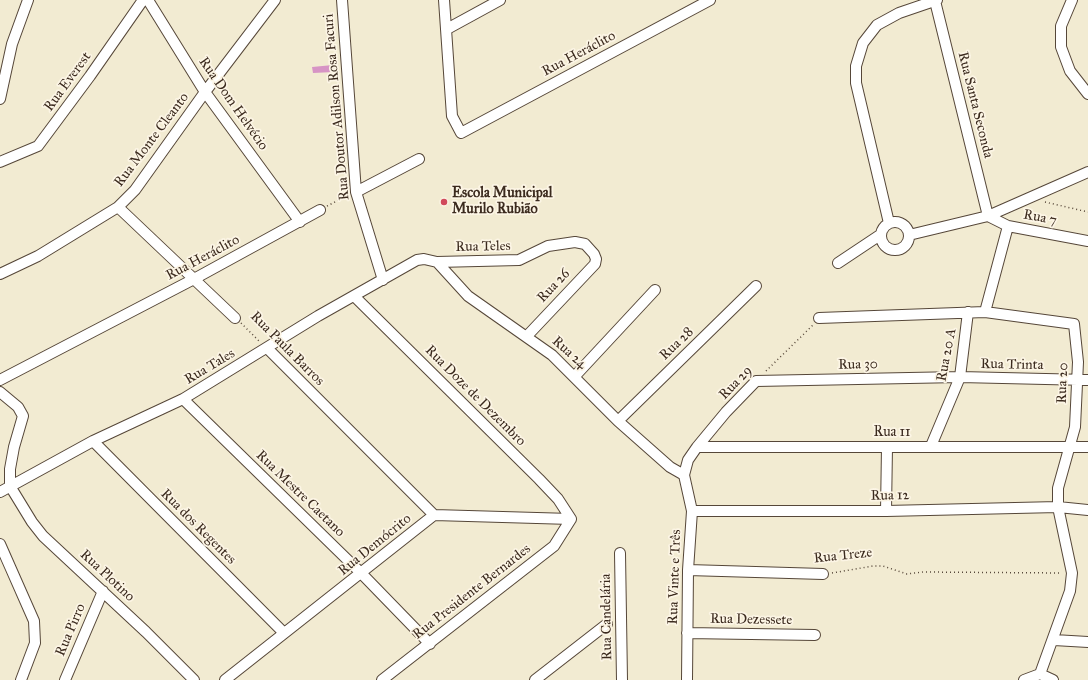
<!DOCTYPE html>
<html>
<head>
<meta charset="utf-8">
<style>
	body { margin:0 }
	canvas { display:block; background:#f2ebd2 }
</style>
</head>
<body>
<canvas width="1088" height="680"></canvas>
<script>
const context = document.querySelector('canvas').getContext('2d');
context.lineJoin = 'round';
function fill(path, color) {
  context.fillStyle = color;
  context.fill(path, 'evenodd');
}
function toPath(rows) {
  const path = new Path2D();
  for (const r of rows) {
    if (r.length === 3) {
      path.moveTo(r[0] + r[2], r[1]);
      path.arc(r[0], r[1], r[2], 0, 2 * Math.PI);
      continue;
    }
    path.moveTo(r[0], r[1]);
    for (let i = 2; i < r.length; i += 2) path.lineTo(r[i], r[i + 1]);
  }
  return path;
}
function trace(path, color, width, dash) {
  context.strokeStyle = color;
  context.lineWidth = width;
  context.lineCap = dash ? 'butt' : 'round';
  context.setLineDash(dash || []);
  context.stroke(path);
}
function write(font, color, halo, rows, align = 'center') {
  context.font = font + ' "IM FELL Great Primer",serif';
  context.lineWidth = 3.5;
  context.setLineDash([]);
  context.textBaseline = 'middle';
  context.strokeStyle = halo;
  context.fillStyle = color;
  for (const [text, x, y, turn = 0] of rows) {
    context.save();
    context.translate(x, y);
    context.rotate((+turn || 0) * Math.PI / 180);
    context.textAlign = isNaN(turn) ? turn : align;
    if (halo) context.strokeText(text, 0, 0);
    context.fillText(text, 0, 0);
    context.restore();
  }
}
const building = toPath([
	[333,65,334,72,313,73,312,67]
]);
const path = toPath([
	[1045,202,1088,212],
	[327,206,347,196],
	[241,323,260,342],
	[766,371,813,325],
	[832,573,873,566,883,566,907,574,923,572,1062,573]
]);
const street = toPath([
	[148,0,205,92,300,222],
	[342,0,356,192,383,280],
	[444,0,452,116,461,133,710,0],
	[1072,0,1061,26,1061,47,1070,71,1088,94],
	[935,1,988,216,1008,226,1088,241],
	[447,29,500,0],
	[0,99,12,44,28,0],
	[0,162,38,146,90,76,143,0],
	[356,192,419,159],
	[118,207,235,318],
	[895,236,14],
	[889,223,856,83,856,66,863,43,877,25,899,13,937,0],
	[909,235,988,216,1088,172],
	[437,262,519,260,548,246,575,242,585,244,594,254,596,259,595,264,527,336],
	[838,263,880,235],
	[0,274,38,256,118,207,135,190,205,92,275,0],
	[354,296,539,479,558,499,571,519],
	[985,312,1008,226],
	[819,318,985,312,1074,324,1078,362,1075,427,1058,488,1058,507,1072,573,1070,591,1040,674,1024,680],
	[267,348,434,515],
	[575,376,655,290],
	[0,380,194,279,320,210],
	[0,392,18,407,23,416,14,447,10,469,10,486,32,522,43,536,146,632,194,680],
	[183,399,362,574,430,644],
	[618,421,756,286],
	[93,441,284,633],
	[931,446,960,377,968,312],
	[697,447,1088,447],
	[0,492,93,441,183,399,318,316,417,260,424,259,437,262,468,296,552,355,618,421,670,467,684,475],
	[692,511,886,511,1058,507,1088,510],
	[886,511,887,447],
	[0,544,34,621,35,643,21,680],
	[620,553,622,680],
	[688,570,823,574],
	[687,633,815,635],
	[1054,640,1088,642],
	[1040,674,1053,680],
	[65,680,103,591],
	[225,680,434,515,571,519],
	[382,680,554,546,571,519],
	[535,680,607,624],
	[687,680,688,570,692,511,684,475,688,460,697,447,726,412,756,381,960,377,1088,380]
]);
const markers = [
	[444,202,4,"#d1495b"]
];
const streetNames = [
	["Rua Heráclito",579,54,-28],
	["Rua Everest",68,82,-54],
	["Rua Dom Helvécio",233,104,55],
	["Rua Santa Seconda",975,105,76],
	["Rua Doutor Adilson Rosa Facuri",337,107,-95],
	["Rua Monte Cleanto",152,140,-53],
	["Rua 7",1040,218,11],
	["Rua Teles",483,247,-1],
	["Rua Heráclito",203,258,-28],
	["Rua 26",554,286,-47],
	["Rua 28",677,344,-44],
	["Rua Paula Barros",287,349,45],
	["Rua 24",569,353,42],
	["Rua 20 A",947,355,-79],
	["Rua 30",858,365,-1],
	["Rua Trinta",1012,365,1],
	["Rua Tales",210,367,-31],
	["Rua 29",736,383,-46],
	["Rua 20",1063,383,-88],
	["Rua Doze de Dezembro",475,396,45],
	["Rua 11",892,433],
	["Rua Mestre Caetano",300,494,44],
	["Rua 12",890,496,-1],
	["Rua dos Regentes",198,527,45],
	["Rua Demócrito",375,545,-39],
	["Rua Treze",843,556,-6],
	["Rua Plotino",107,576,43],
	["Rua Vinte e Três",675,577,-88],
	["Rua Presidente Bernardes",472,592,-38],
	["Rua Candelária",607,617,-91],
	["Rua Dezessete",751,620,1],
	["Rua Pirro",71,630,-67]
];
const poiNames = [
	["Escola Municipal",452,194],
	["Murilo Rubião",452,210]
];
fill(building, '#d794c5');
trace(street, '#564739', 12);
trace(path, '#564739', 1.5, [1, 3]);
trace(street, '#fff', 10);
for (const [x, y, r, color] of markers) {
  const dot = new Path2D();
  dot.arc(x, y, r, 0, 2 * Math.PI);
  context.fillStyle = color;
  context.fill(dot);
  trace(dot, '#fcf5e5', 1.5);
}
write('14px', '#3b2a1e', '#fcf5e5', streetNames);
write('bold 14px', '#3b2a1e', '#fcf5e5', poiNames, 'left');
</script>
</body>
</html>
